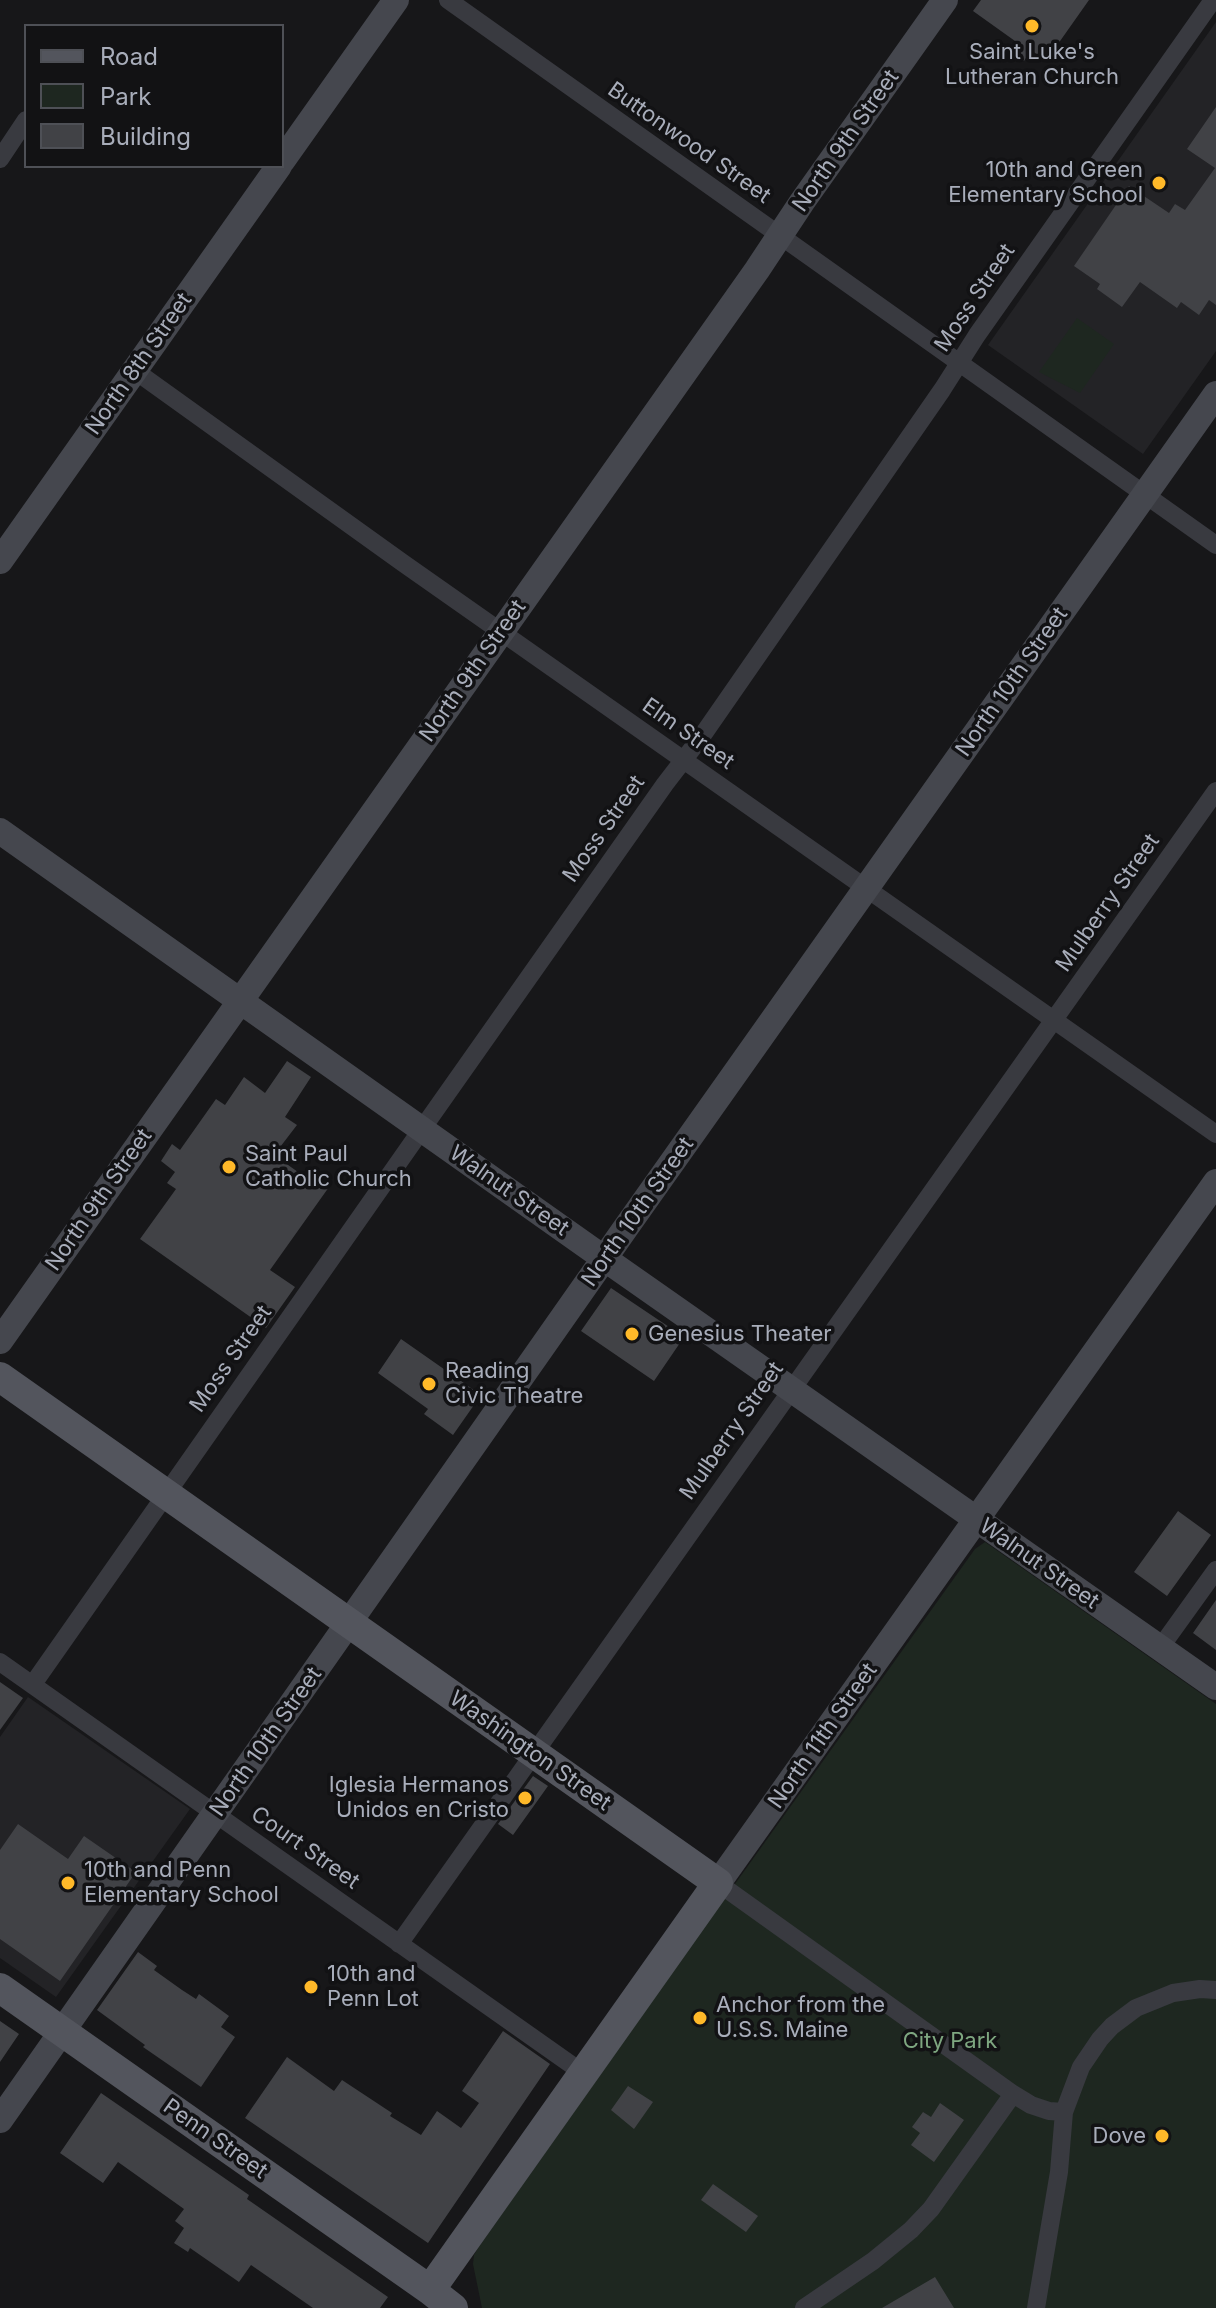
<!DOCTYPE html>
<html>
<head>
<meta charset="utf-8">
<style>
	body { margin:0 }
	#map { position:relative; width:1216px; height:2308px; overflow:hidden; background:#171719; font-family:Inter,sans-serif }
	canvas { display:block }
	.legend { position:absolute; left:24px; top:24px; width:260px; height:144px; box-sizing:border-box; background:#121214; border:2px solid #4e5056; margin:0; padding:10px 14px; list-style:none; font-size:24px; color:#a8adba }
	.legend li { display:flex; align-items:center; gap:16px; height:40px }
	.legend b { width:40px; border:2px solid #4e5056 }
</style>
</head>
<body>
<div id="map">
<canvas width="1216" height="2308"></canvas>
<ul class="legend">
<li><b style="height:10px;background:#53555d"></b>Road</li>
<li><b style="height:22px;background:#1e2720"></b>Park</li>
<li><b style="height:22px;background:#414246"></b>Building</li>
</ul>
</div>
<script>
const context = document.querySelector('canvas').getContext('2d');
context.lineJoin = 'round';
function fill(path, color) {
  context.fillStyle = color;
  context.fill(path, 'evenodd');
}
function toPath(rows) {
  const path = new Path2D();
  for (const r of rows) {
    path.moveTo(r[0], r[1]);
    for (let i = 2; i < r.length; i += 2) path.lineTo(r[i], r[i + 1]);
  }
  return path;
}
function trace(path, color, width, dash) {
  context.strokeStyle = color;
  context.lineWidth = width;
  context.lineCap = dash ? 'butt' : 'round';
  context.setLineDash(dash || []);
  context.stroke(path);
}
function write(font, color, halo, rows, align = 'center') {
  context.font = font + ' Inter,sans-serif';
  context.lineWidth = 7;
  context.setLineDash([]);
  context.textBaseline = 'middle';
  context.strokeStyle = halo;
  context.fillStyle = color;
  for (const [text, x, y, turn = 0] of rows) {
    context.save();
    context.translate(x, y);
    context.rotate((+turn || 0) * Math.PI / 180);
    context.textAlign = isNaN(turn) ? turn : align;
    if (halo) context.strokeText(text, 0, 0);
    context.fillText(text, 0, 0);
    context.restore();
  }
}
const built = toPath([
	[1216,22,1216,351,1143,454,988,345],
	[28,1697,190,1809,56,1997,0,1958,0,1737]
]);
const green = toPath([
	[1077,318,1114,344,1080,393,1039,372],
	[985,1542,1216,1704,1216,2308,482,2308,473,2264,474,2255,478,2248,707,1923,975,1549]
]);
const building = toPath([
	[981,0,1089,0,1046,61,1031,50,1024,61,1009,51,1015,41,973,11],
	[1216,107,1216,305,1209,300,1199,315,1181,302,1177,308,1140,282,1122,307,1097,289,1100,284,1074,266,1129,186,1169,213,1175,204,1185,210,1215,168,1187,149],
	[287,1061,311,1077,285,1117,297,1125,274,1155,305,1177,308,1173,329,1187,270,1270,295,1287,266,1328,140,1239,176,1189,167,1183,175,1172,161,1161,172,1144,180,1150,216,1099,225,1105,244,1077,265,1093],
	[611,1288,684,1337,654,1381,581,1331],
	[401,1339,481,1395,453,1435,424,1414,428,1409,378,1373],
	[1178,1511,1211,1535,1167,1596,1134,1572],
	[1216,1600,1216,1650,1193,1633],
	[0,1682,23,1698,0,1730],
	[533,1776,548,1786,513,1835,498,1824],
	[18,1824,68,1859,84,1836,136,1872,60,1981,0,1939,0,1850],
	[138,1952,157,1966,154,1970,182,1990,196,1999,199,1994,229,2016,221,2027,235,2037,201,2087,143,2047,145,2045,97,2010],
	[0,2021,19,2034,0,2062],
	[503,2031,550,2064,428,2243,245,2118,287,2057,334,2091,342,2080,392,2113,390,2116,421,2135,437,2111,461,2128,479,2103,462,2091],
	[628,2086,653,2102,634,2129,611,2110],
	[101,2093,249,2195,247,2199,388,2297,380,2308,313,2308,251,2265,239,2282,190,2248,188,2252,174,2243,184,2228,175,2221,184,2209,118,2162,103,2183,60,2153],
	[940,2103,964,2120,934,2162,911,2145,920,2133,912,2127,923,2112,931,2117],
	[713,2184,758,2216,746,2232,701,2200],
	[935,2277,954,2308,882,2308]
]);
const street = toPath([
	[448,0,1216,545],
	[0,159,26,120],
	[134,370,403,563,1216,1134],
	[1160,1648,1216,1570],
	[0,1662,583,2073],
	[33,1684,422,1129,665,784,702,736,942,390,977,335,1213,0],
	[718,1883,1013,2094,1031,2105,1049,2111,1064,2112],
	[399,1944,1216,791],
	[804,2308,873,2261,911,2230,931,2209,1013,2094],
	[1036,2308,1059,2172,1064,2112,1081,2067,1100,2039,1112,2026,1136,2008,1173,1993,1200,1989,1216,1990]
]);
const secondary = toPath([
	[282,161,396,0],
	[0,561,279,166],
	[0,831,605,1259,1216,1687],
	[0,1341,757,270,802,202,945,0],
	[718,1883,1216,1182],
	[0,2120,627,1226,1216,394]
]);
const primary = toPath([
	[0,1377,718,1883,430,2290],
	[0,1988,430,2290,453,2308]
]);
const markers = [
	[1032,26,8,"#ffb929"],
	[1159,183,8,"#ffb929"],
	[229,1167,8,"#ffb929"],
	[632,1334,8,"#ffb929"],
	[429,1384,8,"#ffb929"],
	[525,1798,8,"#ffb929"],
	[68,1883,8,"#ffb929"],
	[311,1987,8,"#ffb929"],
	[700,2018,8,"#ffb929"],
	[1162,2136,8,"#ffb929"]
];
const poiNames = [
	["Saint Luke's",1032,52,"center"],
	["Lutheran Church",1032,77,"center"],
	["10th and Green",1143,170,"right"],
	["Elementary School",1143,195,"right"],
	["Saint Paul",245,1154],
	["Catholic Church",245,1179],
	["Genesius Theater",648,1334],
	["Reading",445,1371],
	["Civic Theatre",445,1396],
	["Iglesia Hermanos",509,1785,"right"],
	["Unidos en Cristo",509,1810,"right"],
	["10th and Penn",84,1870],
	["Elementary School",84,1895],
	["10th and",327,1974],
	["Penn Lot",327,1999],
	["Anchor from the",716,2005],
	["U.S.S. Maine",716,2030],
	["Dove",1146,2136,"right"]
];
const streetNames = [
	["North 9th Street",846,141,-55],
	["Buttonwood Street",689,143,35],
	["Moss Street",975,298,-56],
	["North 8th Street",139,364,-55],
	["North 9th Street",473,671,-55],
	["North 10th Street",1012,682,-55],
	["Elm Street",688,734,35],
	["Moss Street",604,829,-55],
	["Mulberry Street",1108,903,-55],
	["Walnut Street",509,1191,35],
	["North 9th Street",99,1200,-55],
	["North 10th Street",638,1212,-55],
	["Moss Street",231,1359,-55],
	["Mulberry Street",732,1431,-55],
	["Walnut Street",1039,1564,35],
	["North 11th Street",823,1736,-55],
	["North 10th Street",266,1742,-55],
	["Washington Street",530,1751,35],
	["Court Street",305,1848,35],
	["Penn Street",215,2139,35]
];
const parkNames = [
	["City Park",950,2041]
];
fill(built, '#232326');
fill(green, '#1e2720');
fill(building, '#414246');
trace(street, '#393a40', 18);
trace(secondary, '#45474e', 26);
trace(primary, '#53555d', 30);
for (const [x, y, r, color] of markers) {
  const dot = new Path2D();
  dot.arc(x, y, r, 0, 2 * Math.PI);
  context.fillStyle = color;
  context.fill(dot);
  trace(dot, '#121214', 3);
}
write('22px', '#a8adba', '#121214', poiNames, 'left');
write('22px', '#a8adba', '#121214', streetNames);
write('22px', '#7ea680', '#121214', parkNames);
</script>
</body>
</html>
